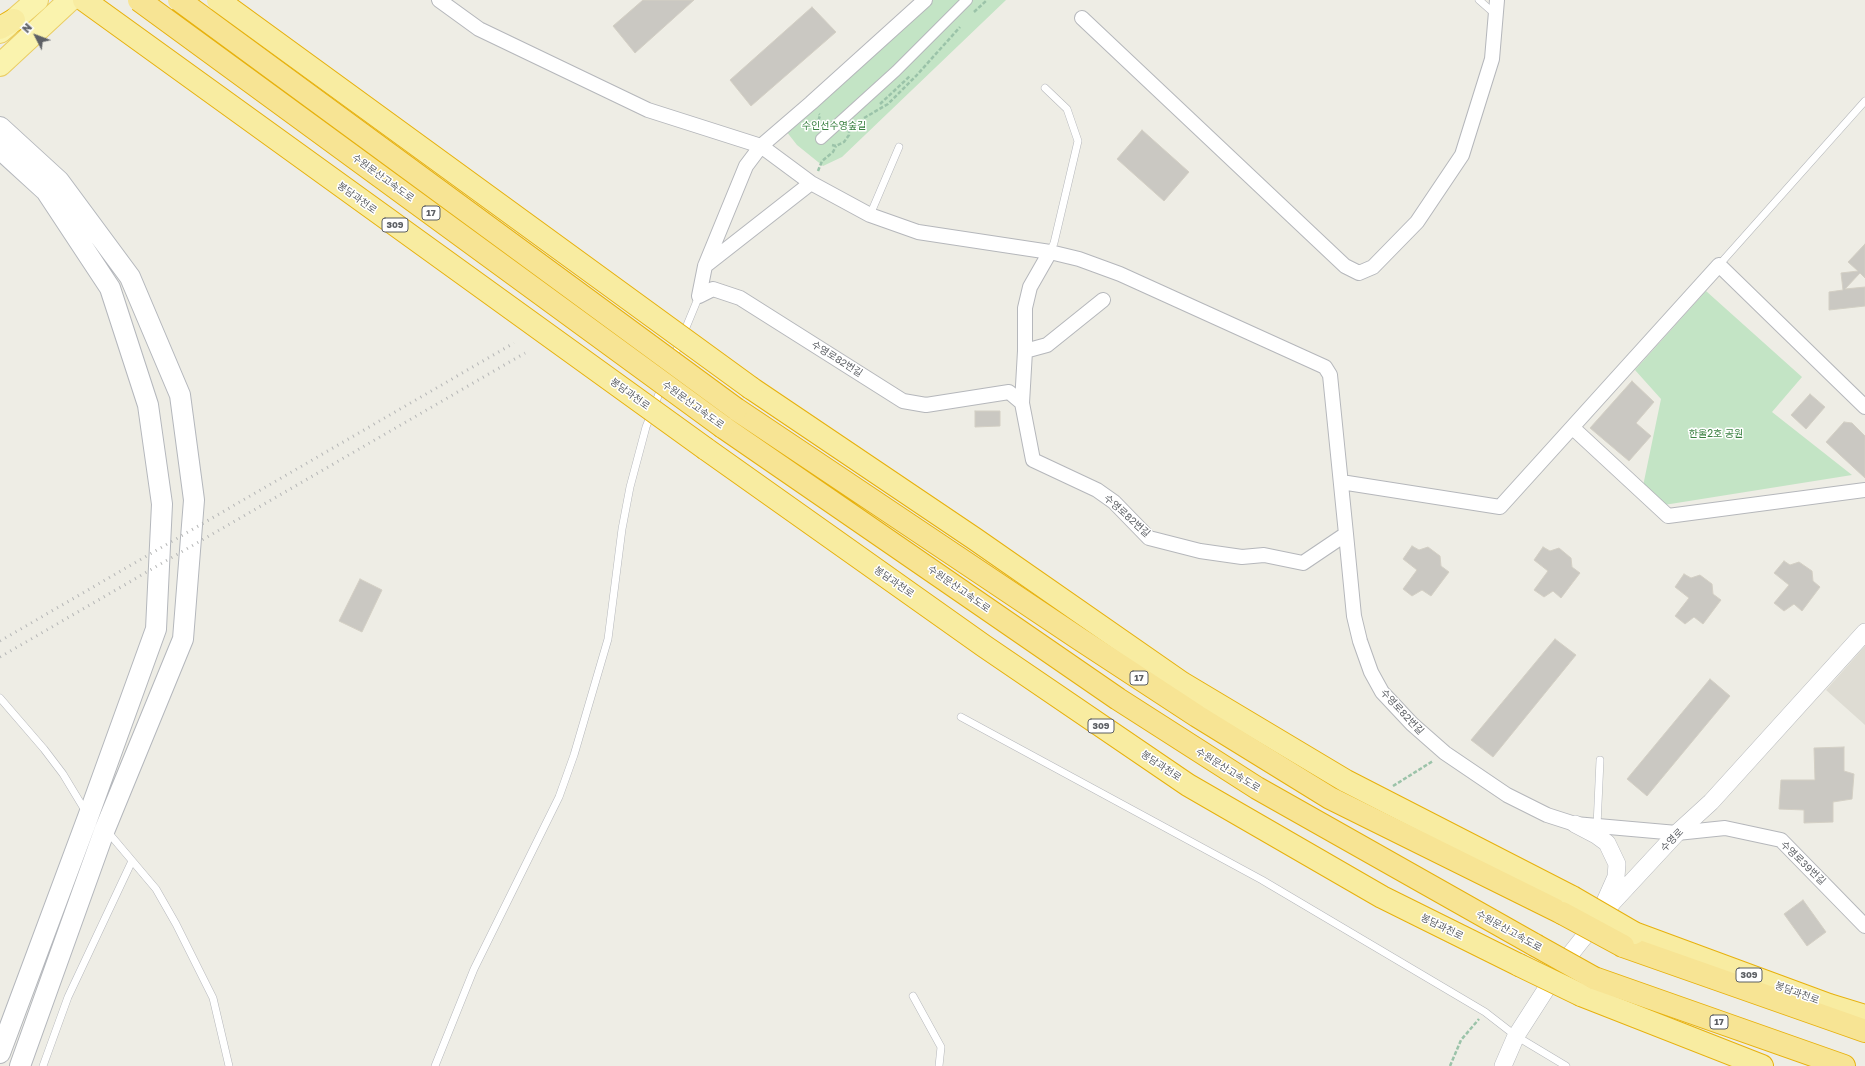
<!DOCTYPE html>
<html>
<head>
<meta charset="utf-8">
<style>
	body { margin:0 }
	#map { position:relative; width:1865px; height:1066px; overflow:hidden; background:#eeede5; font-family:"Golos Text",sans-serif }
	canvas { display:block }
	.north { position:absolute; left:16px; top:16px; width:40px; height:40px; -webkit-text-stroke:3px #fff; paint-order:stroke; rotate:312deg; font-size:11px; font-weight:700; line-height:16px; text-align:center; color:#5d6065 }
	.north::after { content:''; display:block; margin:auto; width:14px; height:18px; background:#5d6065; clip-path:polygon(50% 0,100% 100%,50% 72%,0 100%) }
</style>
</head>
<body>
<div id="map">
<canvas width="1865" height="1066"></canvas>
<div class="north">N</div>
</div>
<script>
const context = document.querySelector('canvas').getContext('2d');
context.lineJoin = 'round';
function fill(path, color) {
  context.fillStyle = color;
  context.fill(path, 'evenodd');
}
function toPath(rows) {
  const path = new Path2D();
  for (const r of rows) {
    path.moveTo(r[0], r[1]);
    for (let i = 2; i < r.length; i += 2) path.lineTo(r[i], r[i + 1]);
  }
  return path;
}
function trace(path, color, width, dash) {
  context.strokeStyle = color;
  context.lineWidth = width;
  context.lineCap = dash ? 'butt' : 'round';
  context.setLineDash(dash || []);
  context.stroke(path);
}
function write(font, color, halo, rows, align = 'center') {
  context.font = font + ' "Golos Text","Noto Sans KR",sans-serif';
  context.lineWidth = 3;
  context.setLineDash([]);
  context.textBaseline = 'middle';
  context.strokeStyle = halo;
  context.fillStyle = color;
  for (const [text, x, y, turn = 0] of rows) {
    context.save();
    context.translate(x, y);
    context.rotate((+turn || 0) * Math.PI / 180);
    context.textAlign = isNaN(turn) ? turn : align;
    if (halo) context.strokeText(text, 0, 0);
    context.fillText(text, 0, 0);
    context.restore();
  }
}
const education = toPath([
	[1865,646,1865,725,1826,690]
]);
const green = toPath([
	[933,0,1006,0,842,157,823,166,797,145,786,131],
	[1706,291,1802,377,1772,412,1852,475,1664,505,1643,486,1661,399,1635,370]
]);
const building = toPath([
	[643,0,694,0,635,53,613,26,643,0],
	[812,7,836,32,751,106,730,80,812,7],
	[1142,130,1189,172,1164,201,1117,159,1142,130],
	[1865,244,1865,278,1860,273,1845,289,1865,287,1865,306,1829,310,1829,292,1843,290,1841,273,1858,271,1848,262,1865,244],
	[1632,381,1654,402,1636,423,1651,436,1629,461,1590,428,1632,381],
	[1810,394,1825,407,1806,429,1791,415,1810,394],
	[975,411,1000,411,1000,426,975,427,975,411],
	[1844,422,1852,423,1865,436,1865,478,1826,442,1844,422],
	[1412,546,1419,550,1428,547,1440,556,1441,566,1449,572,1431,596,1422,590,1412,596,1403,589,1417,570,1403,559,1412,546],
	[1543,547,1550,551,1559,548,1571,558,1572,567,1580,573,1561,598,1553,591,1544,597,1534,590,1548,571,1534,560,1543,547],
	[1784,561,1790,565,1799,562,1812,571,1813,581,1820,587,1802,611,1794,604,1784,611,1774,603,1789,585,1774,573,1784,561],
	[1684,574,1691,578,1700,575,1712,584,1713,594,1721,600,1703,624,1694,617,1685,624,1675,616,1689,598,1675,587,1684,574],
	[360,579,382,590,362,632,339,621,360,579],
	[1555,639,1576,655,1493,757,1471,740,1555,639],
	[1710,679,1730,696,1647,796,1627,779,1710,679],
	[1844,747,1844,771,1854,774,1852,799,1833,802,1833,822,1804,823,1804,810,1779,809,1781,780,1815,780,1814,748,1844,747],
	[1803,900,1826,932,1807,946,1784,914,1803,900]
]);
const path = toPath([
	[974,12,987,0],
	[880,104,910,76],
	[864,118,888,104,916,76,960,27],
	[817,126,820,115,819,114],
	[832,145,836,146,844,142,849,135,849,129],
	[818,171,822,161,833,152,836,146],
	[1393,786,1433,761],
	[1450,1066,1461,1040,1479,1019]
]);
const service = toPath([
	[1479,0,1496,15],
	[1045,88,1067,109,1078,141,1054,243,1050,252],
	[870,215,899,147],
	[1719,265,1865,101],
	[673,359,699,296],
	[0,698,44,749,63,774,86,812],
	[961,717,1262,880,1485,1012,1516,1036,1566,1066],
	[1597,826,1600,760],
	[107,831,156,889,176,924,213,998,229,1066],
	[913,996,941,1047,939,1066],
	[43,1066,68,997,132,861],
	[435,1066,474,969,559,797,574,755,608,639,622,529,630,487,646,427,662,386]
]);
const pedestrian = toPath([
	[821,139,896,71,967,0]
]);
const minor = toPath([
	[439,0,479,29,648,110,761,146,811,103,925,0],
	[1082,18,1345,266,1359,273,1373,267,1417,222,1462,155,1492,59,1497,0],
	[705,266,811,183],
	[1025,351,1047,345,1103,300],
	[1022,403,1025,351,1025,308,1030,287,1050,252],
	[1573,428,1668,516,1865,490],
	[1341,482,1500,507,1719,265,1865,407],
	[1346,534,1330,375,1325,367,1120,274,1079,259,1050,252,918,232,870,215,811,183,761,146,746,166,705,266,699,296,713,289,740,298,903,401,926,405,1009,392,1022,403,1033,460,1097,490,1114,502,1149,538,1200,551,1242,557,1264,555,1303,563,1346,534,1354,616,1360,641,1371,672,1382,692,1412,724,1445,753,1507,795,1547,815,1575,824,1677,833,1725,828,1781,840,1865,926]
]);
const tertiary = toPath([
	[1575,824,1596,835,1607,843,1617,864,1616,877,1604,904],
	[1503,1066,1516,1036,1561,966,1580,942,1613,902,1677,833,1711,802,1865,632]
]);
const secondary = toPath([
	[0,127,59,181,130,277,180,395,194,500,183,639,105,829,20,1066],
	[0,149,46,191,110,288,148,405,162,504,156,629,88,817,0,1053]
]);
const primary = toPath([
	[0,32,37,0],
	[0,65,70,0]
]);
const trunk = toPath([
	[0,28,14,20],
	[751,388,975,539,1182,683,1346,781,1572,897],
	[706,449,984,646,1188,785,1382,897,1519,965],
	[1634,933,1829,1005,1865,1016],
	[1581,995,1762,1066]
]);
const motorway = toPath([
	[736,409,1078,638,1197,716,1330,798,1562,913],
	[723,427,1118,699,1257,788,1535,945],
	[1623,946,1865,1031],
	[1594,978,1844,1066]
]);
const rail = toPath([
	[0,641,514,343],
	[0,657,525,353]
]);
const trunkBridge = toPath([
	[84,0,706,449],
	[218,0,751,388],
	[1572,897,1634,933],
	[1519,965,1581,995]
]);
const motorwayBridge = toPath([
	[139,0,723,427],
	[179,0,736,409],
	[1562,913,1623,946],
	[1535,945,1594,978]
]);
const shields = [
	[431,213,18],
	[395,225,26],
	[1139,678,18],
	[1101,726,26],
	[1749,975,26],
	[1719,1022,18]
];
const shieldNames = [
	["17",431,213],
	["309",395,225],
	["17",1139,678],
	["309",1101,726],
	["309",1749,975],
	["17",1719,1022]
];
const parkNames = [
	["수인선수영숲길",834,126],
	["한울2호 공원",1716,434]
];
const streetNames = [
	["수원문산고속도로",383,178,36],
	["봉담과천로",357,198,36],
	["수영로82번길",837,359,32],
	["봉담과천로",630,394,36],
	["수원문산고속도로",693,405,36],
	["수영로82번길",1127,516,42],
	["봉담과천로",894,582,35],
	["수원문산고속도로",959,589,35],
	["수영로82번길",1402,712,47],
	["봉담과천로",1161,766,34],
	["수원문산고속도로",1228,770,32],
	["수영로",1672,840,-46],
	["수영로39번길",1803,863,44],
	["봉담과천로",1442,927,26],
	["수원문산고속도로",1509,931,29],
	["봉담과천로",1797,993,20]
];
fill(education, '#dedcd3');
fill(green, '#c3e4c5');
fill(building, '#cac8c2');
trace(building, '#d3cfc4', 1);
trace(service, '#b5b7bb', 8);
trace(pedestrian, '#b5b7bb', 12);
trace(minor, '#b5b7bb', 16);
trace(tertiary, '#b5b7bb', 18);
trace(secondary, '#b4b7bc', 22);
trace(primary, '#eacd63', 24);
trace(trunk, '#e7b10d', 24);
trace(motorway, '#e7b10d', 24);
trace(path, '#9bc3a9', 2.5, [4, 2]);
trace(service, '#fff', 7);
trace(pedestrian, '#fff', 10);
trace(minor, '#fff', 14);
trace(tertiary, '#fff', 17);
trace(secondary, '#fff', 20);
trace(primary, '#faf3ae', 22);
trace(trunk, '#f8eca1', 22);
trace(motorway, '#f7e494', 22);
trace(rail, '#b5b6b6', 3, [1, 5]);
trace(trunkBridge, '#e7b10d', 24, []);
trace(motorwayBridge, '#e7b10d', 24, []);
trace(trunkBridge, '#f8eca1', 22);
trace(motorwayBridge, '#f7e494', 22);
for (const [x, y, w] of shields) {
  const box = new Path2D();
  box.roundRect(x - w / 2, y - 7, w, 14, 3);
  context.fillStyle = '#fff';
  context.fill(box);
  trace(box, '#5d6065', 1);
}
write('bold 9px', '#5d6065', null, shieldNames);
write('10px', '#398040', '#fff', parkNames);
write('10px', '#5d6065', '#fff', streetNames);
</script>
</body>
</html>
